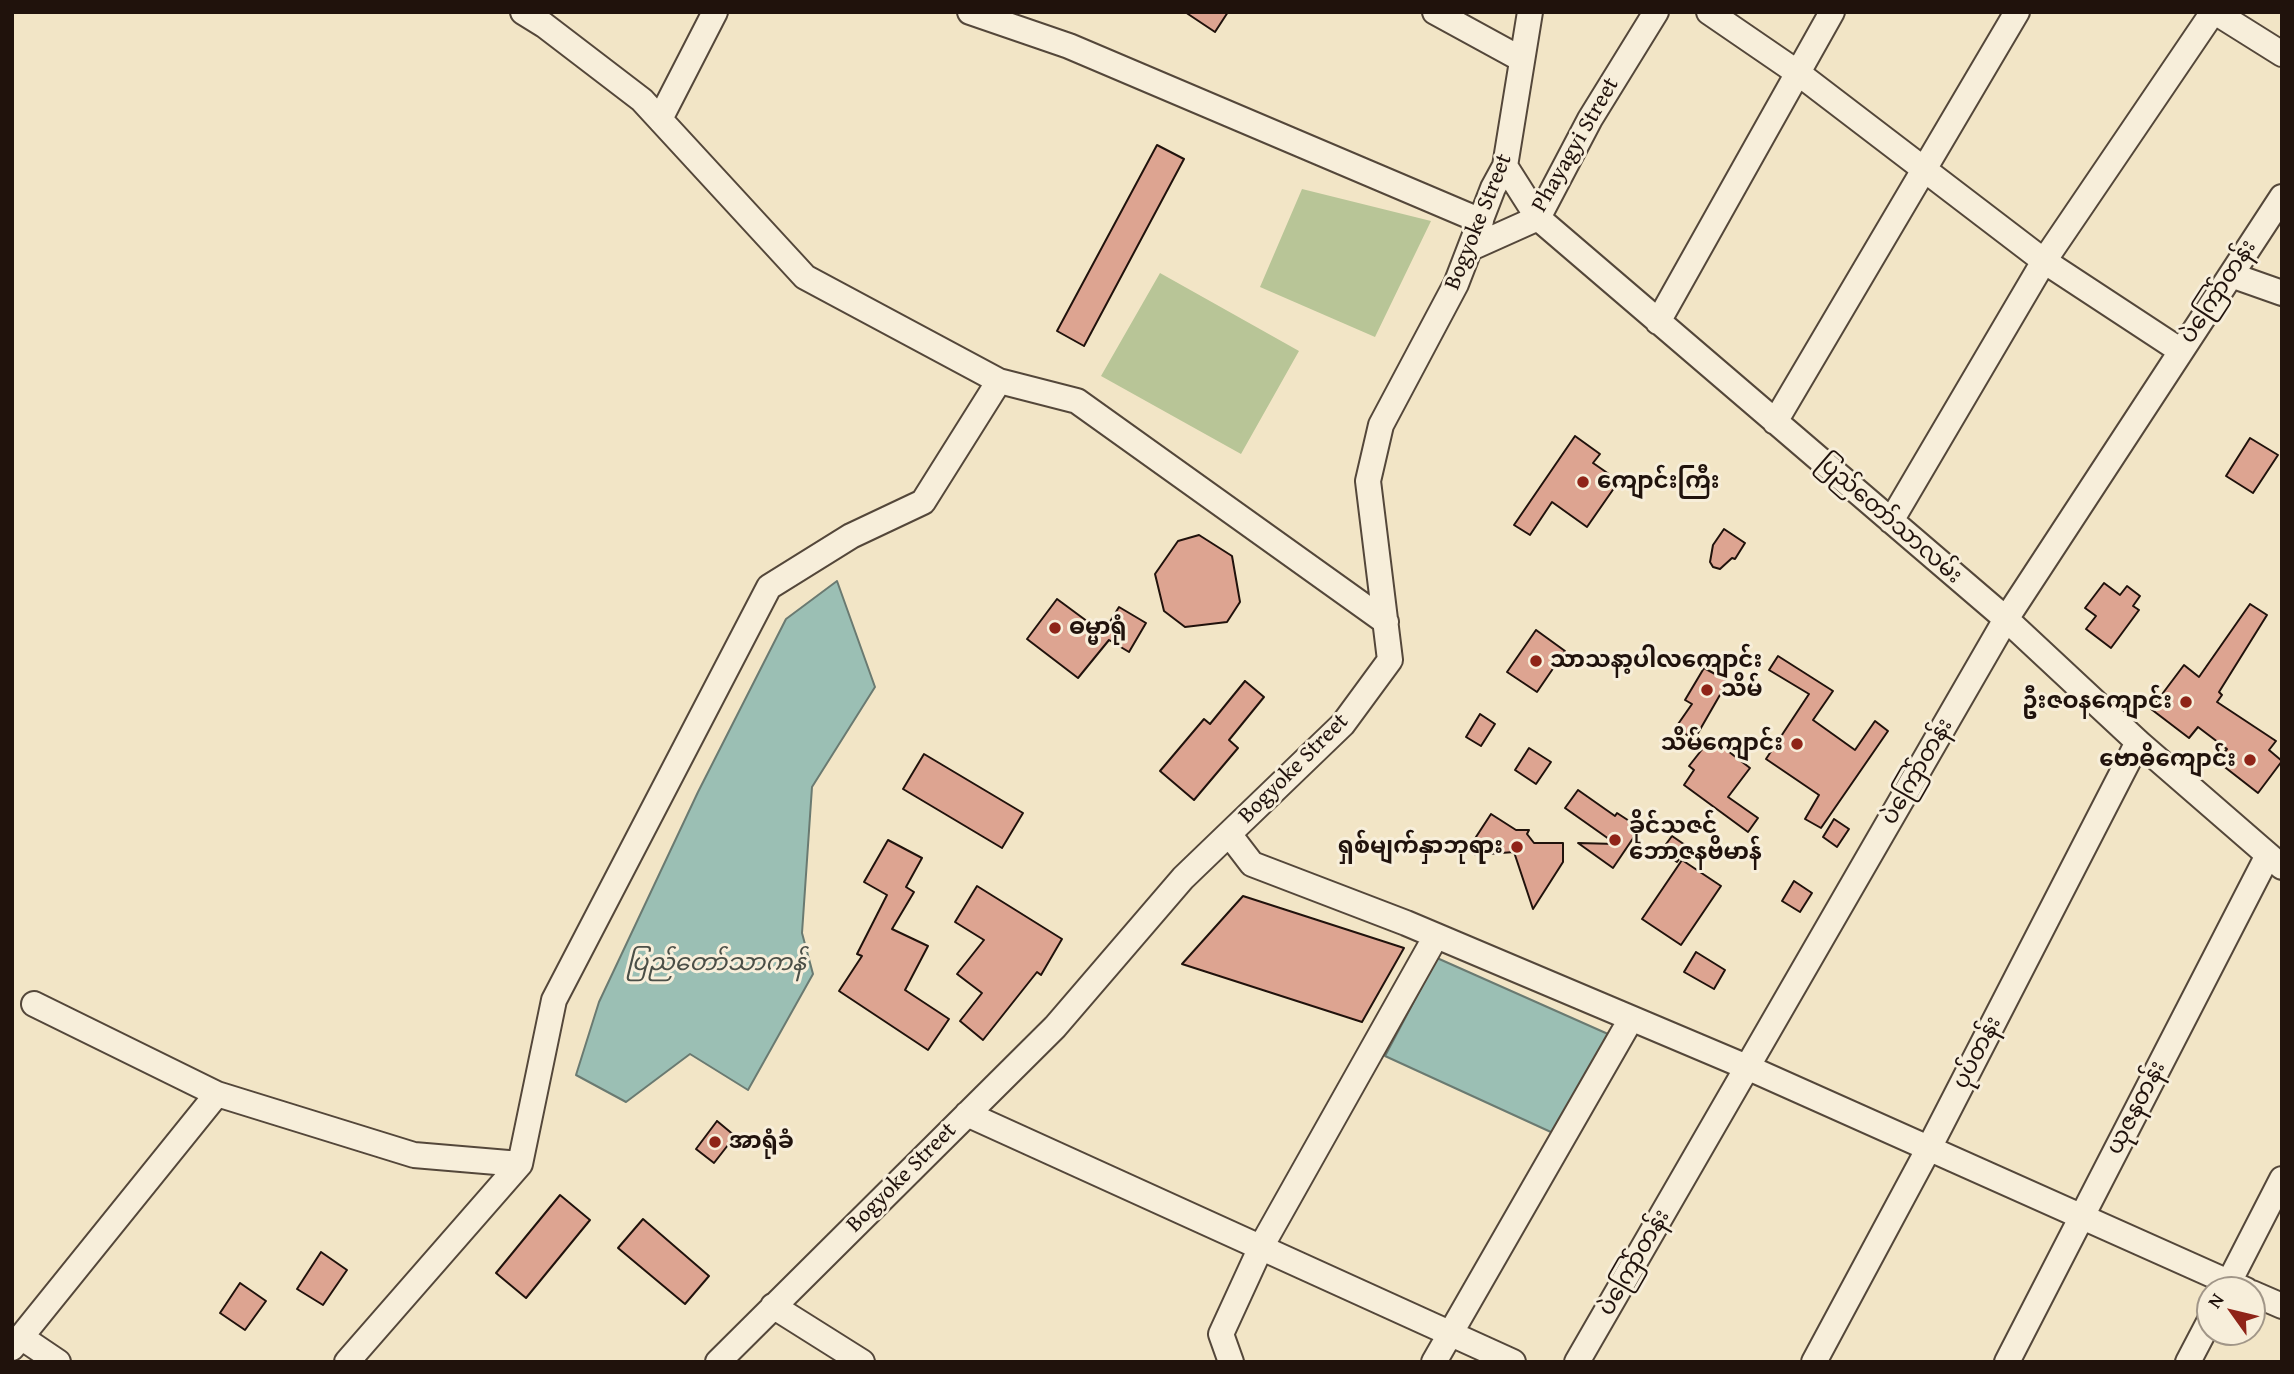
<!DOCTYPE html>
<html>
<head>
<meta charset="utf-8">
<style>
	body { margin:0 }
	#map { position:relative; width:2294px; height:1374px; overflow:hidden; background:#f2e5c6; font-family:"Gentium Book Plus",serif }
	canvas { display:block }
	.frame { position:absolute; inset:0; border:14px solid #20120c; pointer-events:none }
	.north { position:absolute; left:2196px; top:1276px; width:70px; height:70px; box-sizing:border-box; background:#f7eeda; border:2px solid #a19688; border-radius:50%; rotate:304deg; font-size:19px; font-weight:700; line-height:28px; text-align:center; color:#20120c }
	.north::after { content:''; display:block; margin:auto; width:24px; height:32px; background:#8f2418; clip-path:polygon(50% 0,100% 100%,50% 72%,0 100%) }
</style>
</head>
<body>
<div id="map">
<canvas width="2294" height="1374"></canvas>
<div class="frame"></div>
<div class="north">N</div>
</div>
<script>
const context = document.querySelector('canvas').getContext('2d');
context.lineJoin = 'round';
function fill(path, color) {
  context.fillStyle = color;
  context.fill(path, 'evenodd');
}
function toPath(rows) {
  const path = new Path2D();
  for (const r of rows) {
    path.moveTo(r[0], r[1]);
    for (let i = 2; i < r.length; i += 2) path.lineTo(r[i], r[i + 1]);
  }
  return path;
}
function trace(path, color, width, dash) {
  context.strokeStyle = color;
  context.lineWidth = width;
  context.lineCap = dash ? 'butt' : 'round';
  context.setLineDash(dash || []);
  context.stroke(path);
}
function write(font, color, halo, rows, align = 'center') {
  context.font = font + ' "Gentium Book Plus","Noto Sans Myanmar",serif';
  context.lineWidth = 6;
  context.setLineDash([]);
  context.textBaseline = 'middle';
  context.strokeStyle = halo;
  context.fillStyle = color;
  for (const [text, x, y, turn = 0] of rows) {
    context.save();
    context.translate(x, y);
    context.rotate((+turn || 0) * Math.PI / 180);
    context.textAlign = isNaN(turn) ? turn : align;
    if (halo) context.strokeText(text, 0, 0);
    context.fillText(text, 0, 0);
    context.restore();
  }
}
const green = toPath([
	[1302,189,1431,221,1375,337,1260,287],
	[1160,273,1299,351,1241,454,1101,376]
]);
const water = toPath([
	[837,581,875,687,812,787,802,933,813,974,748,1090,690,1054,626,1102,576,1075,599,1002,698,792,786,619,837,581],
	[1437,958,1608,1034,1553,1133,1385,1056,1437,958]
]);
const building = toPath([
	[1185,12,1228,12,1215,32,1185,12],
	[1157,145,1184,159,1084,346,1057,331,1157,145],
	[1575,436,1600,454,1593,463,1619,481,1587,527,1552,502,1530,535,1514,525,1575,436],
	[2250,438,2278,455,2253,493,2226,476,2250,438],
	[1724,529,1745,543,1735,559,1732,558,1720,569,1713,567,1710,562,1713,545,1724,529],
	[1199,535,1232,556,1240,602,1227,622,1185,627,1164,611,1155,574,1178,541,1199,535],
	[2104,583,2120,595,2127,586,2140,596,2133,606,2139,610,2111,648,2086,629,2096,616,2085,608,2104,583],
	[1057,599,1103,633,1119,607,1146,623,1129,652,1109,640,1078,678,1027,639,1057,599],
	[2250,604,2267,615,2219,692,2222,695,2217,702,2276,741,2269,750,2282,761,2258,793,2217,761,2227,749,2198,727,2189,738,2151,709,2184,665,2199,677,2250,604],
	[1536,630,1565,651,1537,692,1507,672,1536,630],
	[1778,656,1833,691,1813,720,1855,750,1875,721,1888,731,1821,828,1805,819,1819,795,1766,759,1809,694,1769,670,1778,656],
	[1704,668,1728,681,1694,740,1676,727,1692,704,1685,700,1704,668],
	[1245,681,1264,697,1229,740,1238,748,1194,800,1160,771,1204,719,1210,724,1245,681],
	[1480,714,1495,724,1481,746,1466,737,1480,714],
	[1711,738,1750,768,1728,797,1758,818,1748,832,1684,785,1694,770,1689,766,1711,738],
	[1529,748,1551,762,1536,784,1515,770,1529,748],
	[924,754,1023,813,1002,848,903,789,924,754],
	[1578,790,1615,816,1617,813,1640,828,1613,868,1578,843,1616,844,1565,808,1578,790],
	[1491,814,1516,830,1529,830,1527,834,1534,843,1563,843,1563,862,1533,909,1514,852,1475,855,1474,840,1491,814],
	[1834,819,1849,829,1837,847,1823,837,1834,819],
	[1672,836,1688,847,1677,862,1661,851,1672,836],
	[888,840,922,858,906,887,914,892,892,929,928,946,905,990,949,1019,928,1050,839,991,862,956,857,954,887,895,864,882,888,840],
	[1682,860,1721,886,1681,945,1642,919,1682,860],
	[1794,881,1812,893,1800,912,1782,901,1794,881],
	[977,886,1062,939,1041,975,1037,972,983,1040,960,1021,982,993,957,974,984,940,955,922,977,886],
	[1243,896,1404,948,1362,1022,1182,964,1243,896],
	[1696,952,1725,970,1714,989,1684,972,1696,952],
	[717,1121,735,1136,714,1163,696,1149,717,1121],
	[560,1195,590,1220,526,1298,496,1273,560,1195],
	[643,1219,709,1276,685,1304,618,1248,643,1219],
	[321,1252,347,1270,323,1305,297,1289,321,1252],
	[240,1283,266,1301,245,1330,220,1313,240,1283]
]);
const street = toPath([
	[523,12,544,25,642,100,805,277,999,381,1077,401,1386,622],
	[970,12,1069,46,1481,221],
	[1435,12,1521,59],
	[1709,12,1798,73,2044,261,2181,351],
	[2215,12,2282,54],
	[660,119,715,12],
	[1505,166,1538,218,2006,619,2138,742,2282,867],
	[1471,248,1538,218,1590,119,1656,12],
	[2231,275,2282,293],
	[1658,322,1832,12],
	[1775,422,2017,12],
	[1891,521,2044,261,2213,12],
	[1229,834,1252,864,1406,923,1749,1068,2246,1290],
	[34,1004,217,1094],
	[967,1114,1513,1362],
	[2225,1290,2282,1179],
	[2252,1293,2282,1306],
	[773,1306,862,1362],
	[21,1337,217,1094,414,1155,520,1164,554,1000,769,587,851,536,923,502,999,381],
	[12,1348,21,1337,58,1362],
	[347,1362,520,1164],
	[718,1362,1055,1027,1183,878,1343,724,1390,660,1368,481,1381,425,1456,284,1493,188,1505,166,1530,12],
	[1231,1362,1221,1334,1261,1247,1436,936],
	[1434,1362,1631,1019],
	[1577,1362,2006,619,2282,197],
	[1814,1362,1929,1148,2138,742],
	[2007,1362,2268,855],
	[2188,1362,2210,1320]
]);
const markers = [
	[1583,482,7,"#8f2418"],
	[1055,628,7,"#8f2418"],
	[1536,661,7,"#8f2418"],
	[1707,690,7,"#8f2418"],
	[2186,702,7,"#8f2418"],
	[1797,744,7,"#8f2418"],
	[2250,760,7,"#8f2418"],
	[1615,840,7,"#8f2418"],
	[1517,847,7,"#8f2418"],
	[715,1142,7,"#8f2418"]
];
const streetNames = [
	["Phayagyi Street",1576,145,-60],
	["Bogyoke Street",1479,222,-68],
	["ပဲကြော်တန်း",2219,292,-57],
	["ပြည်တော်သာလမ်း",1889,520,41],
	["Bogyoke Street",1294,769,-45],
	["ပဲကြော်တန်း",1918,772,-60],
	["ပုပ်တန်း",1978,1053,-63],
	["ယုဇနတန်း",2137,1108,-63],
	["Bogyoke Street",902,1178,-45],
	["ပဲကြော်တန်း",1635,1263,-60]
];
const poiNames = [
	["ကျောင်းကြီး",1597,482],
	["ဓမ္မာရုံ",1069,628],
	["သာသနာ့ပါလကျောင်း",1550,661],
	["သိမ်",1721,690],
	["ဦးဇဝနကျောင်း",2172,702,"right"],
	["သိမ်ကျောင်း",1783,744,"right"],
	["ဗောဓိကျောင်း",2236,760,"right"],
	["ခိုင်သဇင်",1629,827],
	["ဘောဇနဗိမာန်",1629,853],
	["ရှစ်မျက်နှာဘုရား",1503,847,"right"],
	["အာရုံခံ",729,1142]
];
const waterNames = [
	["ပြည်တော်သာကန်",716,964]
];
fill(green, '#b8c597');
fill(water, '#9bbfb4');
trace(water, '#6a7a71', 2);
fill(building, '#dda491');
trace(building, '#20120c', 2);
trace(street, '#54473a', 28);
trace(street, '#f7eeda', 24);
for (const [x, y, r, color] of markers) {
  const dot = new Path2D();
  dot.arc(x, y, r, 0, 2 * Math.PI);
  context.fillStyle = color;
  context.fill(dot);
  trace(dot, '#f7eeda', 2.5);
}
write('23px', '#20120c', '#f7eeda', streetNames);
write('bold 23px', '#20120c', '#f7eeda', poiNames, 'left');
write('italic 24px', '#4b4f47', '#f7eeda', waterNames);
</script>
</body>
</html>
